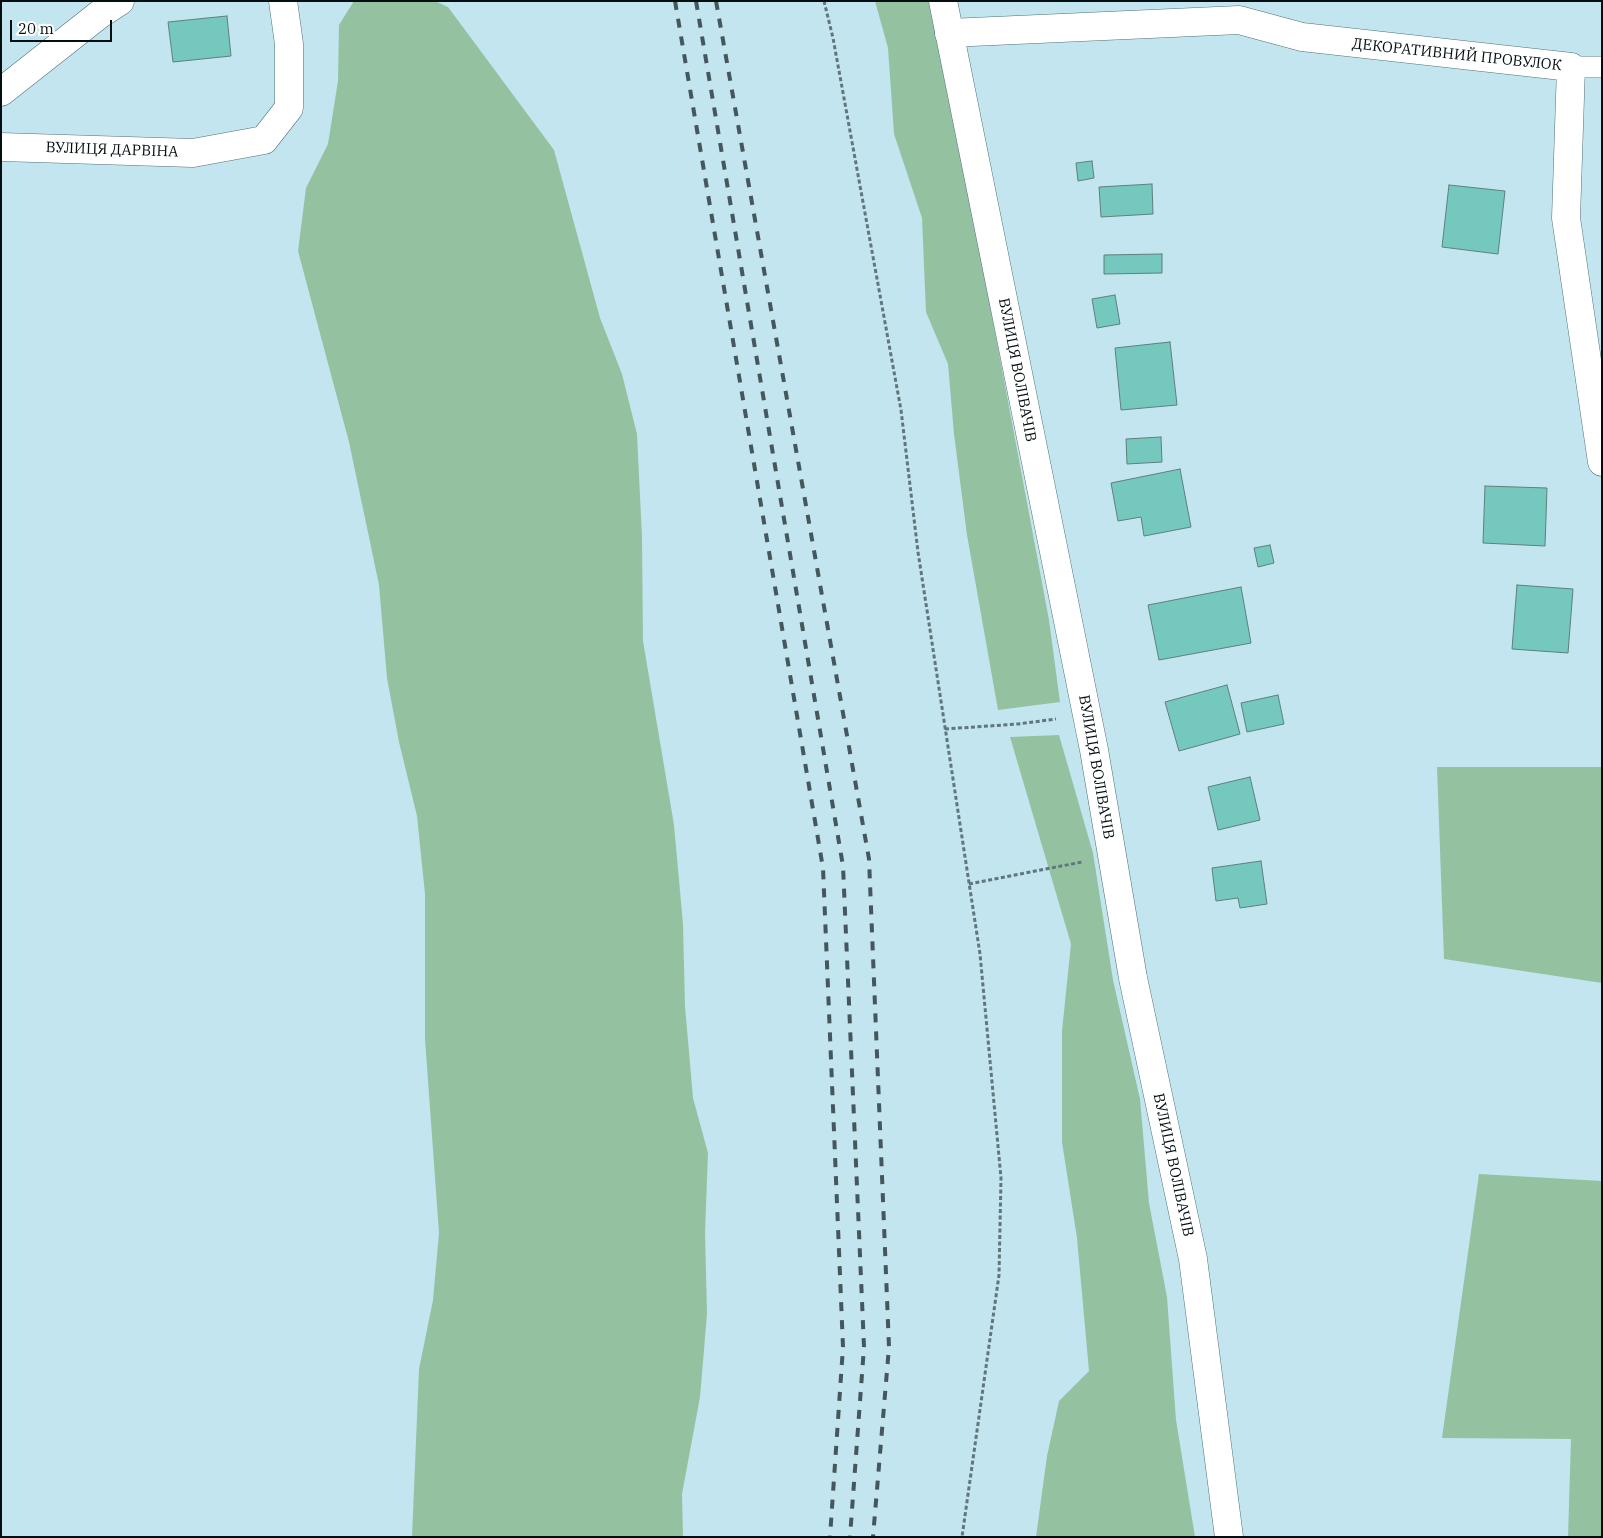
<!DOCTYPE html>
<html>
<head>
<meta charset="utf-8">
<style>
	body { margin:0 }
	#map { position:relative; width:1603px; height:1538px; overflow:hidden; background:#c2e5ef; font-family:"IBM Plex Serif",serif }
	canvas { display:block }
	.frame { position:absolute; inset:0; border:2px solid #030e11; pointer-events:none }
	.scale { position:absolute; left:10px; top:20px; width:102px; height:22px; box-sizing:border-box; border:2px solid #030e11; border-top:0; padding-left:6px; font-size:15px; line-height:18px; white-space:nowrap; color:#030e11; -webkit-text-stroke:4px #fff; paint-order:stroke }
</style>
</head>
<body>
<div id="map">
<canvas width="1603" height="1538"></canvas>
<div class="frame"></div>
<div class="scale">20 m</div>
</div>
<script>
const context = document.querySelector('canvas').getContext('2d');
context.lineJoin = 'round';
function fill(path, color) {
  context.fillStyle = color;
  context.fill(path, 'evenodd');
}
function toPath(rows) {
  const path = new Path2D();
  for (const r of rows) {
    path.moveTo(r[0], r[1]);
    for (let i = 2; i < r.length; i += 2) path.lineTo(r[i], r[i + 1]);
  }
  return path;
}
function trace(path, color, width, dash) {
  context.strokeStyle = color;
  context.lineWidth = width;
  context.lineCap = dash ? 'butt' : 'round';
  context.setLineDash(dash || []);
  context.stroke(path);
}
function write(font, color, halo, rows, align = 'center') {
  context.font = font + ' "IBM Plex Serif",serif';
  context.lineWidth = 4.5;
  context.setLineDash([]);
  context.textBaseline = 'middle';
  context.strokeStyle = halo;
  context.fillStyle = color;
  for (const [text, x, y, turn = 0] of rows) {
    context.save();
    context.translate(x, y);
    context.rotate((+turn || 0) * Math.PI / 180);
    context.textAlign = isNaN(turn) ? turn : align;
    if (halo) context.strokeText(text, 0, 0);
    context.fillText(text, 0, 0);
    context.restore();
  }
}
const green = toPath([
	[354,1,435,1,448,7,554,150,600,318,622,374,637,434,642,537,643,641,674,825,683,924,685,1006,693,1098,708,1153,705,1233,707,1314,700,1397,682,1494,683,1537,412,1537,419,1369,433,1300,439,1233,425,1039,425,894,417,816,399,742,387,678,379,585,349,442,298,251,306,188,328,144,338,81,339,25],
	[875,1,933,1,1049,620,1060,702,998,710,967,535,954,434,948,364,926,312,922,218,894,134,888,48],
	[1059,735,1093,853,1113,980,1140,1099,1149,1203,1167,1297,1176,1420,1195,1537,1036,1537,1047,1456,1059,1401,1089,1371,1077,1238,1062,1142,1062,1031,1071,944,1010,737],
	[1437,767,1602,767,1602,983,1444,959],
	[1479,1174,1602,1181,1602,1537,1568,1537,1571,1439,1442,1438]
]);
const building = toPath([
	[227,16,231,56,173,62,168,22,227,16],
	[1092,161,1094,178,1078,181,1076,163,1092,161],
	[1152,184,1153,214,1101,217,1099,187,1152,184],
	[1449,185,1505,191,1498,254,1442,247,1449,185],
	[1162,254,1162,273,1104,274,1104,255,1162,254],
	[1115,295,1120,324,1097,328,1092,299,1115,295],
	[1170,342,1177,405,1121,410,1115,348,1170,342],
	[1161,437,1162,462,1127,464,1126,439,1161,437],
	[1180,469,1191,527,1144,536,1141,517,1118,521,1111,483,1180,469],
	[1485,486,1547,488,1545,546,1483,543,1485,486],
	[1270,545,1274,563,1258,567,1254,548,1270,545],
	[1517,585,1573,589,1568,653,1512,649,1517,585],
	[1241,587,1251,643,1159,660,1148,605,1241,587],
	[1227,685,1240,734,1179,751,1165,702,1227,685],
	[1278,695,1284,724,1247,732,1241,703,1278,695],
	[1250,777,1260,820,1218,830,1208,787,1250,777],
	[1261,861,1267,904,1240,908,1238,898,1216,901,1212,868,1261,861]
]);
const path = toPath([
	[824,1,833,38,901,410,918,552,980,954,1001,1178,999,1275,962,1537],
	[945,729,1018,724,1056,719],
	[969,884,1082,862]
]);
const service = toPath([
	[1571,67,1602,67]
]);
const minor = toPath([
	[949,33,1239,20,1302,37,1571,67,1566,218,1602,462],
	[1,92,100,14,120,1],
	[1,147,193,153,264,140,289,108,289,44,283,1]
]);
const tertiary = toPath([
	[943,1,1094,750,1133,978,1193,1259,1229,1537]
]);
const rail = toPath([
	[675,1,823,868,843,1347,830,1537],
	[696,1,843,866,864,1347,850,1537],
	[716,1,869,859,889,1347,873,1537]
]);
const streetNames = [
	["ДЕКОРАТИВНИЙ ПРОВУЛОК",1457,55,6],
	["ВУЛИЦЯ ДАРВІНА",112,150,2],
	["ВУЛИЦЯ ВОЛІВАЧІВ",1017,370,79],
	["ВУЛИЦЯ ВОЛІВАЧІВ",1096,767,80],
	["ВУЛИЦЯ ВОЛІВАЧІВ",1173,1165,78]
];
fill(green, '#94c2a0');
fill(building, '#75c8bd');
trace(building, '#5e807b', 1);
trace(service, '#507079', 22);
trace(minor, '#507079', 29);
trace(tertiary, '#507079', 29);
trace(path, '#60767d', 3, [4, 2.5]);
trace(service, '#fff', 21);
trace(minor, '#fff', 28);
trace(tertiary, '#fff', 28);
trace(rail, '#44575d', 4, [9, 9]);
write('15px', '#030e11', '#fff', streetNames);
</script>
</body>
</html>
